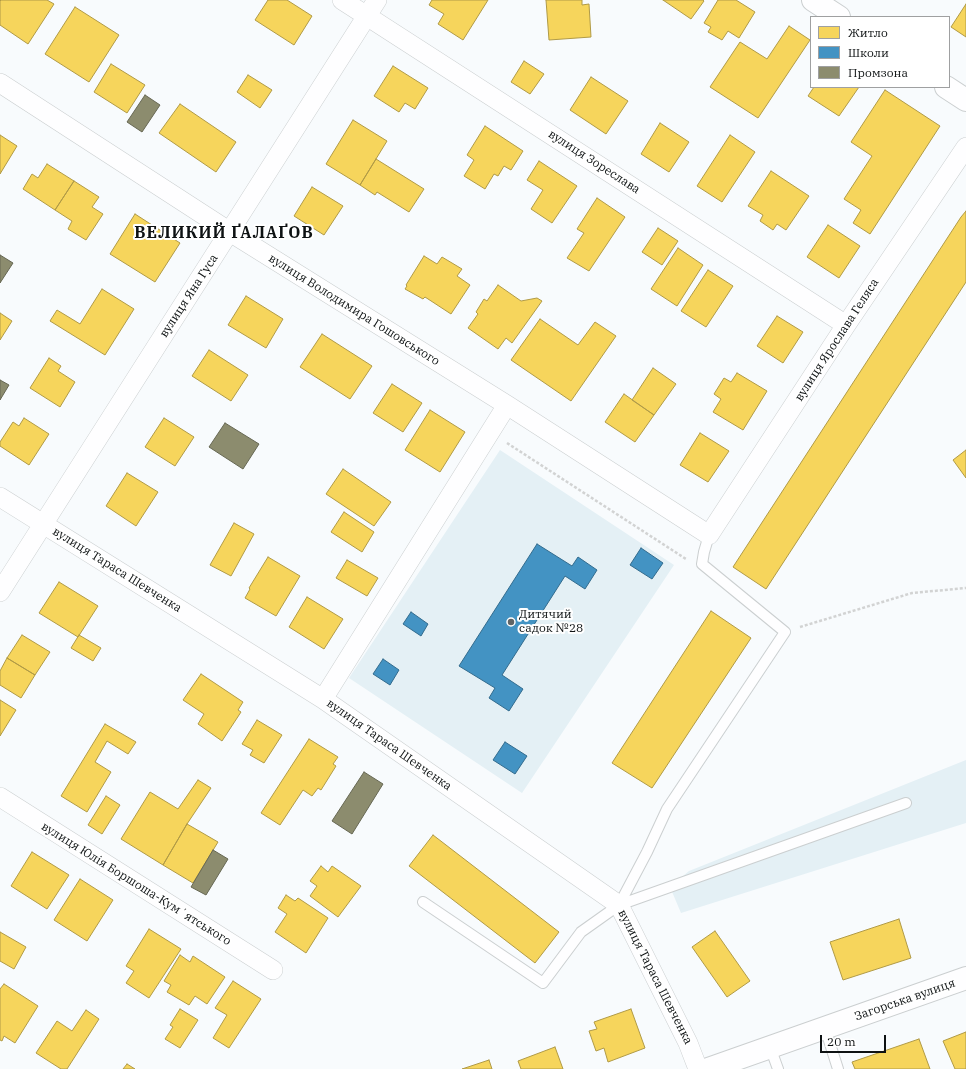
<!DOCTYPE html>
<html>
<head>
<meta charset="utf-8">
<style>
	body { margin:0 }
	#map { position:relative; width:966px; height:1069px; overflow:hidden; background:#f8fbfd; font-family:"IBM Plex Serif",serif }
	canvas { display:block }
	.legend { position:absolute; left:810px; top:16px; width:140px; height:72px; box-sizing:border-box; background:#fff; border:1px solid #9fa0a1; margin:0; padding:5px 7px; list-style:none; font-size:12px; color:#0e1213 }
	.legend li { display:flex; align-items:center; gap:8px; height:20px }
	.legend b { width:20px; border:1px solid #9fa0a1 }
	.scale { position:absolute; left:820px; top:1035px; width:66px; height:18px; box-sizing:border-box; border:2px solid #0e1213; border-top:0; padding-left:5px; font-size:12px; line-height:14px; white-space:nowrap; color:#0e1213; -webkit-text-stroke:3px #fff; paint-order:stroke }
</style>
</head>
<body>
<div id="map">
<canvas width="966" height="1069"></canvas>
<ul class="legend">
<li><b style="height:11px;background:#f6d55c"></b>Житло</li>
<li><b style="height:11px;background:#4393c3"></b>Школи</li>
<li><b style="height:11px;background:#8c8c6e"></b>Промзона</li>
</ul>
<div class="scale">20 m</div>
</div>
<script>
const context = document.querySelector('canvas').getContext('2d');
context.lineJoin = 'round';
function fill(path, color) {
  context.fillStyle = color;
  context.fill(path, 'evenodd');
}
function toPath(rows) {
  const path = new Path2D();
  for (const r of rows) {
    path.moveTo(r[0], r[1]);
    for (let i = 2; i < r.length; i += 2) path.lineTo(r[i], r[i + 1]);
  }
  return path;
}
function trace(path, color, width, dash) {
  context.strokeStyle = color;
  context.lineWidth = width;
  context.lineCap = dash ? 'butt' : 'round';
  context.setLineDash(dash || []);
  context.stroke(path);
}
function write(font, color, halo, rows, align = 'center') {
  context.font = font + ' "IBM Plex Serif",serif';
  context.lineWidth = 4;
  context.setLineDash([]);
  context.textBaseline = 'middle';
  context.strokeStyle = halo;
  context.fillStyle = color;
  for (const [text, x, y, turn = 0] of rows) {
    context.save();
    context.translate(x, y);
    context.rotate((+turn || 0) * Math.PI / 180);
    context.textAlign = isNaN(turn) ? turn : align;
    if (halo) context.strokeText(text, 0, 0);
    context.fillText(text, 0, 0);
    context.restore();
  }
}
const built = toPath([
	[500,450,674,565,522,793,349,678],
	[966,760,966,823,681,913,670,887,689,871]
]);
const homes = toPath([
	[1,0,47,0,54,4,28,44,0,25,0,1,1,0],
	[268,0,287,0,312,16,294,45,255,20,268,0],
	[432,0,488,0,463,40,438,24,444,14,429,5,432,0],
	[546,0,582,0,582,5,589,4,591,37,549,40,546,0],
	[663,0,703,0,704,1,691,19,663,0],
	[718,0,736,0,755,12,739,38,728,31,722,40,708,32,711,27,704,23,718,0],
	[966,4,966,37,951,27,966,4],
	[75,7,119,35,89,82,45,54,75,7],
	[789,26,810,40,758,118,710,87,740,42,767,59,789,26],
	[524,61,544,74,530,94,511,82,524,61],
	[111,64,145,85,127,113,94,92,111,64],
	[393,66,428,88,415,109,405,103,399,112,374,96,393,66],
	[248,75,272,90,260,108,237,92,248,75],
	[591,77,628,101,606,134,570,110,591,77],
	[814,87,859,87,839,116,808,96,814,87],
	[885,90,940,126,870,234,853,223,861,210,844,199,872,156,851,142,885,90],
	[180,104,236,142,216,172,159,133,180,104],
	[353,120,387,141,360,185,326,164,353,120],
	[660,123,689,142,669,172,641,154,660,123],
	[485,126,523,151,511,170,504,166,498,176,494,174,485,189,464,176,474,160,467,155,485,126],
	[0,135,17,146,0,174,0,135],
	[730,135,755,152,722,202,697,186,730,135],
	[376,159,424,189,409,212,377,192,375,195,360,185,376,159],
	[539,161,577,186,552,223,531,209,543,190,527,180,539,161],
	[47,164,74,181,55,210,23,189,32,174,38,178,47,164],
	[771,171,809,196,786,230,777,224,773,230,760,221,763,215,748,206,771,171],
	[74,181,99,197,92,207,103,214,86,240,68,229,72,221,55,210,74,181],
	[312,187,343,206,324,235,294,216,312,187],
	[597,198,625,217,589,271,567,258,584,233,577,229,597,198],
	[966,211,966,282,766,589,733,567,961,217,966,211],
	[135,214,180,243,155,282,110,254,135,214],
	[828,225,860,246,839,278,807,257,828,225],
	[658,228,678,241,662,265,642,252,658,228],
	[678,248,703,265,677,306,651,289,678,248],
	[424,256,437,264,442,257,462,269,457,276,470,285,451,314,425,297,423,299,405,289,407,286,406,285,424,256],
	[708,270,733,286,706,327,681,311,708,270],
	[498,285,521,301,537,298,542,301,512,343,506,338,498,349,468,328,478,314,476,312,484,299,487,301,498,285],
	[102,289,134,309,105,355,50,321,57,310,80,324,102,289],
	[246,296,283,319,266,348,228,325,246,296],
	[0,313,12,321,0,340,0,313],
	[777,316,803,332,783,363,757,346,777,316],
	[540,319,578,345,595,322,616,336,571,401,511,360,540,319],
	[322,334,372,366,350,399,300,367,322,334],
	[209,350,248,375,231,401,192,376,209,350],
	[49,358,61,366,58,371,75,382,60,407,30,388,49,358],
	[653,368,676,384,654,415,632,400,653,368],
	[737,373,767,391,743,430,713,412,721,399,714,394,724,378,731,382,737,373],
	[392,384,422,403,403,432,373,413,392,384],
	[624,394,654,415,635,442,605,422,624,394],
	[430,410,465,432,440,472,405,450,430,410],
	[24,418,49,434,29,465,0,446,0,442,13,422,19,426,24,418],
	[164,418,194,437,175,466,145,447,164,418],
	[700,433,729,451,708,482,680,465,700,433],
	[966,450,966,478,953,460,966,450],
	[343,469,391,502,374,526,326,494,343,469],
	[127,473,158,492,136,526,106,506,127,473],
	[344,512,374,532,362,552,331,532,344,512],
	[234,523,254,534,231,576,210,565,234,523],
	[268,557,300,576,276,616,245,598,250,589,249,588,268,557],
	[347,560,378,578,367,596,336,578,347,560],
	[59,582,98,606,78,637,39,613,59,582],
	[307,597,343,619,324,649,289,627,307,597],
	[711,611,751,638,652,788,612,763,711,611],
	[22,635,50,652,35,675,7,658,22,635],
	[79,635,101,648,93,661,71,648,79,635],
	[7,658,35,675,21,698,0,685,0,671,7,658],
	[201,674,243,702,238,710,241,712,222,741,198,724,204,714,183,700,201,674],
	[0,700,16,710,0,736,0,700],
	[257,720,282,735,264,763,250,755,253,750,242,744,257,720],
	[105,724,136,742,128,754,107,741,95,762,111,772,87,812,61,796,105,724],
	[309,739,338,757,333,764,336,766,321,790,318,788,312,796,303,790,280,825,261,813,309,739],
	[198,780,211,788,187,824,163,865,121,839,150,792,178,809,198,780],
	[106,796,120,805,102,834,88,825,106,796],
	[187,824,218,842,193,883,163,865,187,824],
	[433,835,559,932,535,963,409,866,433,835],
	[32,852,69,875,47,909,11,886,32,852],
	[321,866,328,872,332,866,361,886,338,917,310,896,317,886,310,881,321,866],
	[80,879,113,900,87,941,54,920,80,879],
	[286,895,295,901,298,898,328,918,306,953,275,932,287,914,278,908,286,895],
	[899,919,911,958,843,980,830,942,899,919],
	[149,929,181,949,149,998,126,983,134,971,126,966,149,929],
	[715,931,750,981,727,997,692,947,715,931],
	[0,932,26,947,14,969,0,961,0,932],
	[180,955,190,962,193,956,225,977,207,1004,195,996,189,1005,167,992,171,985,164,981,180,955],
	[233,981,261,999,229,1048,213,1038,227,1015,215,1008,233,981],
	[4,984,38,1006,15,1043,4,1036,2,1041,0,1040,0,989,4,984],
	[180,1009,198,1020,180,1048,165,1039,173,1027,170,1025,180,1009],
	[631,1009,645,1048,608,1062,604,1048,596,1051,589,1031,597,1029,594,1022,631,1009],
	[86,1010,99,1019,67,1069,61,1069,36,1053,57,1021,72,1031,86,1010],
	[966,1032,966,1069,955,1069,943,1041,966,1032],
	[919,1039,930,1069,855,1069,852,1062,919,1039],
	[555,1047,563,1069,521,1069,518,1061,555,1047],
	[489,1060,492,1069,462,1069,489,1060],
	[127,1064,135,1069,123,1069,127,1064]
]);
const schools = toPath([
	[537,544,572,566,578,557,597,570,585,589,565,576,502,675,523,689,509,711,489,698,495,688,459,666,537,544],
	[641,548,663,563,652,579,630,565,641,548],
	[411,612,428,624,421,636,403,624,411,612],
	[383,659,399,670,390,685,373,674,383,659],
	[505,742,527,756,515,774,493,760,505,742]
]);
const industry = toPath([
	[145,95,160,105,142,132,127,122,145,95],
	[0,255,13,263,0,283,0,255],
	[0,380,9,385,0,400,0,380],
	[225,423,259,444,243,469,209,447,225,423],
	[364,772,383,784,352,834,332,821,364,772],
	[213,850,228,859,206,895,191,887,213,850]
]);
const path = toPath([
	[507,443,686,559],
	[800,627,912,593,966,588]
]);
const service = toPath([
	[423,902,543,983,581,932,619,905,906,803],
	[619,905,647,852,667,809,785,632,702,564,704,552,709,535],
	[825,1028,838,1069],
	[770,1047,778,1069]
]);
const minor = toPath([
	[342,0,846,325],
	[0,83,230,232,507,405,709,535,846,325,966,147],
	[0,497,323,699,619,905,688,1043,698,1069],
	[0,592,377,0],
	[323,699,507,405],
	[0,797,273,970]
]);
const tertiary = toPath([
	[813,0,839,17],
	[946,87,966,100],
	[708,1069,966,978]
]);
const markers = [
	[511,622,4,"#606465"]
];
const streetNames = [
	["вулиця Зореслава",594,162,33],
	["вулиця Яна Гуса",189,296,-57],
	["вулиця Володимира Гошовського",354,310,32],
	["вулиця Ярослава Геляса",837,340,-57],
	["вулиця Тараса Шевченка",117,570,32],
	["вулиця Тараса Шевченка",389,745,35],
	["вулиця Юлія Боршоша-Кумʼятського",136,884,32],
	["вулиця Тараса Шевченка",655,977,63],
	["Загорська вулиця",905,1000,-19]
];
const poiNames = [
	["Дитячий",519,615],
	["садок №28",519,629]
];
const districtNames = [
	["ВЕЛИКИЙ ҐАЛАҐОВ",224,233]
];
fill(built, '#e4f0f5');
fill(homes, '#f6d55c');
trace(homes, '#b09a46', 1);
fill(schools, '#4393c3');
trace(schools, '#336c8e', 1);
fill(industry, '#8c8c6e');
trace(industry, '#666753', 1);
trace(service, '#cbcfd0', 12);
trace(minor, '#cbcfd0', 20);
trace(tertiary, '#cbcfd0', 24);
trace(path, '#d2d3d3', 2.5, [3, 2]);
trace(service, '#fefeff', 10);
trace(minor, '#fefeff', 19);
trace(tertiary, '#fefeff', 22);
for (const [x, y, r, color] of markers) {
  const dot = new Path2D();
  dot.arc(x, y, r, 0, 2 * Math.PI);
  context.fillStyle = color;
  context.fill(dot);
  trace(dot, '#fff', 1.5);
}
write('12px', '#0e1213', '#fff', streetNames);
write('12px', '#0e1213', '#fff', poiNames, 'left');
context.letterSpacing = '1px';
write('bold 16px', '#0e1213', '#fff', districtNames);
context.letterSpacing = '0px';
</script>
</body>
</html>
